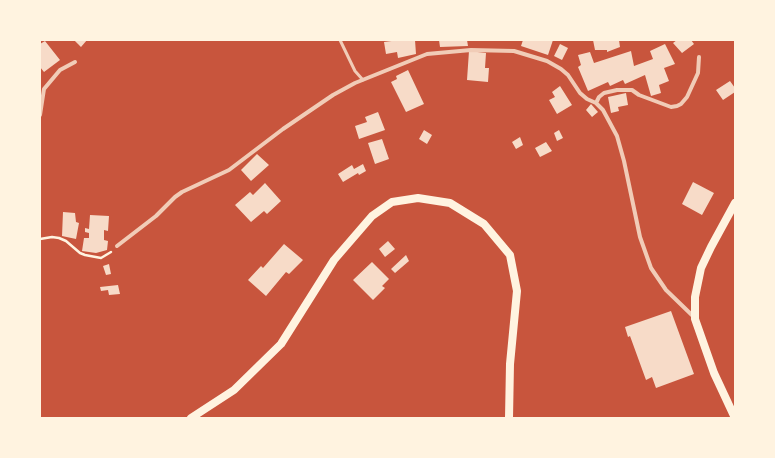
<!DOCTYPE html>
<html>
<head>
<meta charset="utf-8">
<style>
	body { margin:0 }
	#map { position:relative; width:775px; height:458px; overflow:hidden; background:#c8553d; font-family:"Zilla Slab",serif }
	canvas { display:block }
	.frame { position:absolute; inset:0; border:41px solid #fff3e0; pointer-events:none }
</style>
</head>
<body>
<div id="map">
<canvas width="775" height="458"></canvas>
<div class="frame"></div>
</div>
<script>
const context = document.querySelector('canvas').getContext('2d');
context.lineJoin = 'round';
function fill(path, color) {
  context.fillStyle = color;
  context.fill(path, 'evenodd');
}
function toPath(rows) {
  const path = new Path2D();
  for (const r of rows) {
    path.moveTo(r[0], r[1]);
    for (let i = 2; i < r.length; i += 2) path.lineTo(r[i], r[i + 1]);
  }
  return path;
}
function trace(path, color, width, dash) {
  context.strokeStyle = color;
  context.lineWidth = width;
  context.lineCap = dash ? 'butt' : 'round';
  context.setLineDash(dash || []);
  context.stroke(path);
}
const building = toPath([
	[74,40,87,40,81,47],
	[399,40,415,40,416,54,398,58,397,52,386,54,384,42],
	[439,40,467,40,468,46,440,47],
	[523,40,553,40,548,55,521,46],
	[593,40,619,40,620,47,607,52,607,50,595,50],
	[677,40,691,40,694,44,682,53,673,43],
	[45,41,60,60,44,72,40,67,40,44],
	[560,44,568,48,562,60,554,56],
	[665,44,675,64,664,68,669,81,659,85,661,93,651,96,645,75,625,84,623,80,610,86,608,82,588,91,578,67,581,65,578,55,590,52,594,63,631,51,634,66,653,59,650,51],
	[469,51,486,53,485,68,489,68,488,82,467,80],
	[408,70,424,104,406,112,391,82,397,79,396,76],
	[730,81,735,88,735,92,723,100,716,90],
	[560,86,572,105,557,114,549,100,555,97,552,92],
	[626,93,628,105,618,107,619,111,611,113,608,97],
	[591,104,598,112,592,117,586,110],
	[378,112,385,130,359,139,355,126,367,122,365,117],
	[424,130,432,135,427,144,419,139],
	[559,130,563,138,557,141,554,133],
	[520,137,523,145,516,149,512,142],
	[382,139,389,159,375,164,368,143],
	[546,142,552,151,540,157,535,148],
	[257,154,269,165,251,181,241,170],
	[363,164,366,171,359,175,358,173,343,182,338,174,352,165,354,169],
	[693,182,714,193,702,215,682,204],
	[265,183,281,201,267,214,264,211,251,222,235,205,250,192,253,195],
	[63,212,75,213,76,222,79,223,76,239,62,236],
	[90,215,109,216,108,231,104,230,104,240,108,241,107,250,96,253,82,251,84,238,89,238,89,233,85,232,85,228,89,229],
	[388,241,395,249,385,257,379,249],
	[284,244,303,260,289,274,286,272,266,296,248,280,261,266,263,268],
	[406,255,409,261,395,273,391,269],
	[372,262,389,279,382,286,385,288,373,300,353,280],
	[109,264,111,274,106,275,103,266],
	[118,285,120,294,109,295,108,290,101,291,100,287],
	[671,311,694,374,656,388,652,377,646,380,630,336,628,337,625,327]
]);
const path = toPath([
	[40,239,52,237,59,238,66,241,80,253,85,255,101,258,111,252]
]);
const service = toPath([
	[340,40,355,71,363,80]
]);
const minor = toPath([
	[596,103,599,97,604,93,617,90,632,90,639,95,671,107,677,106,681,104,687,97,698,73,699,57],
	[40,115,44,89,60,70,75,62],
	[117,246,156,216,175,197,182,192,229,170,283,129,333,95,355,83,427,54,471,50,514,51,547,61,561,69,568,75,580,93,587,99,596,103,603,110,617,136,624,161,640,237,651,268,666,290,695,318]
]);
const secondary = toPath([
	[191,418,234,390,281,344,334,260,372,216,392,202,418,198,450,203,484,224,510,255,517,291,510,364,509,418],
	[735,418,714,373,695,319,695,297,701,268,711,247,735,203]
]);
fill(building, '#f7dbc8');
trace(path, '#fff3e0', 2.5);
trace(service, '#f1ccb7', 3);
trace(minor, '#f1ccb7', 4);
trace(secondary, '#fff3e0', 8);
</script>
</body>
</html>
